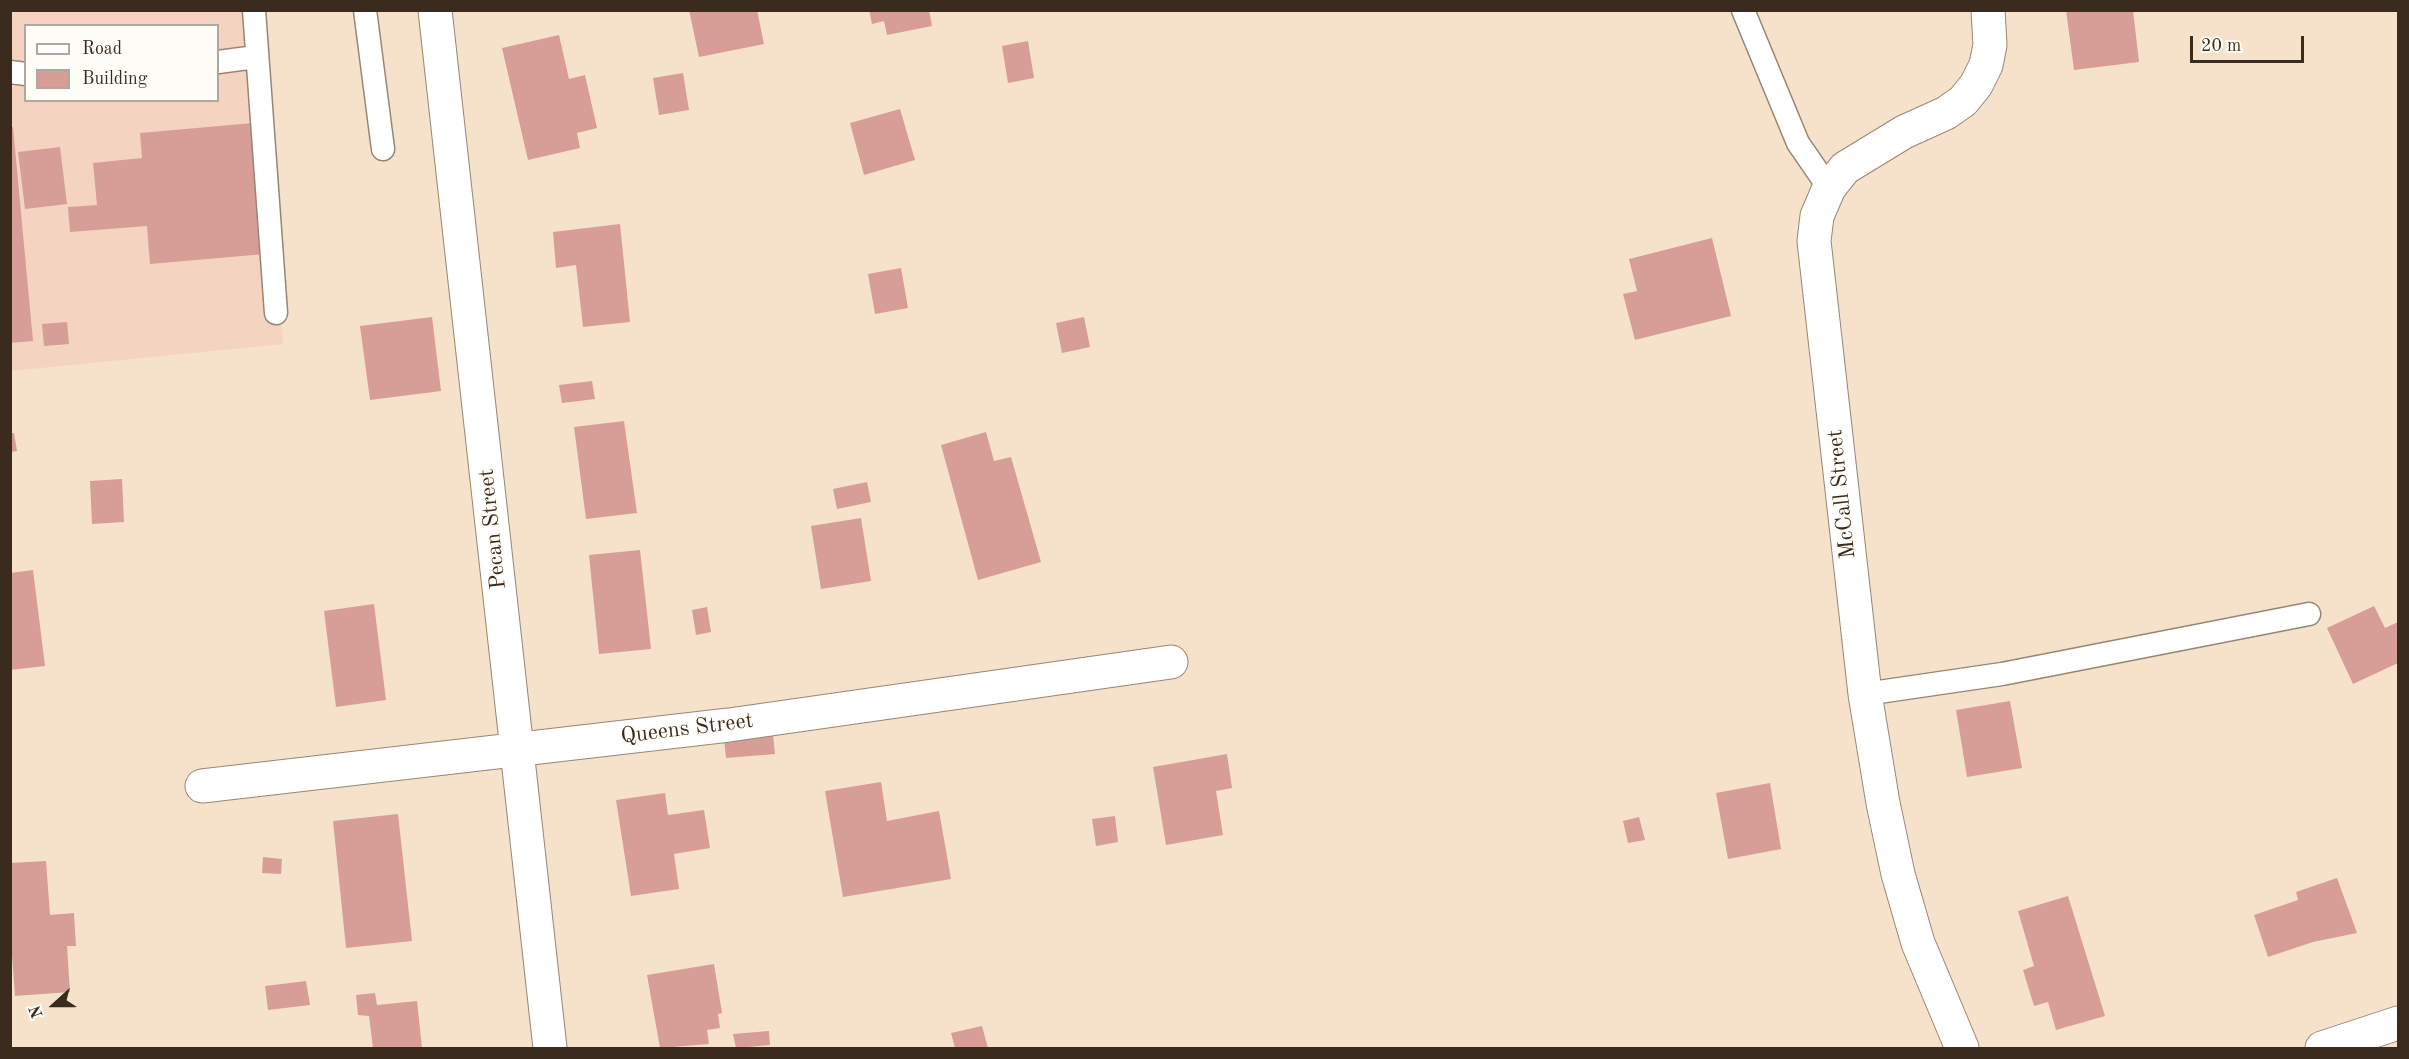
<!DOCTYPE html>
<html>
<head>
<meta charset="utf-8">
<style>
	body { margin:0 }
	#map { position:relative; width:2409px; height:1059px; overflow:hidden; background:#f6e2ca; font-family:"Old Standard TT",serif }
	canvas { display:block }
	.frame { position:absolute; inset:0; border:12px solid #3b2a1e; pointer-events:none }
	.legend { position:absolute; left:24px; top:24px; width:195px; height:78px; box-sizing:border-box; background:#fdfcf7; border:2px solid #afa8a0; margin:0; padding:8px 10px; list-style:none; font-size:18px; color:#3b2a1e }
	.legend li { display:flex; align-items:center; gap:12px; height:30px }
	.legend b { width:30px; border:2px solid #afa8a0 }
	.north { position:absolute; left:24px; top:975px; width:60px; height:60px; -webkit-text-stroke:4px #fdfcf7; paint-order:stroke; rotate:249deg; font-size:16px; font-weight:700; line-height:24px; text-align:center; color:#3b2a1e }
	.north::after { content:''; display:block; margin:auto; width:21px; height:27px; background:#3b2a1e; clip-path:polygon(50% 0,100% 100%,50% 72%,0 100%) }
	.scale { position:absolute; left:2190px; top:36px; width:114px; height:27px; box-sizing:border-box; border:3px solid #3b2a1e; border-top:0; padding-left:8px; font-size:18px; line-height:21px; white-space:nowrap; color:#3b2a1e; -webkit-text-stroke:4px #fdfcf7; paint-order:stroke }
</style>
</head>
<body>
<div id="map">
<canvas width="2409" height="1059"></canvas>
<div class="frame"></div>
<ul class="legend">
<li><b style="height:8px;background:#fff"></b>Road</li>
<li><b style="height:16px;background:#d79d97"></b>Building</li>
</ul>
<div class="north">N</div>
<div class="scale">20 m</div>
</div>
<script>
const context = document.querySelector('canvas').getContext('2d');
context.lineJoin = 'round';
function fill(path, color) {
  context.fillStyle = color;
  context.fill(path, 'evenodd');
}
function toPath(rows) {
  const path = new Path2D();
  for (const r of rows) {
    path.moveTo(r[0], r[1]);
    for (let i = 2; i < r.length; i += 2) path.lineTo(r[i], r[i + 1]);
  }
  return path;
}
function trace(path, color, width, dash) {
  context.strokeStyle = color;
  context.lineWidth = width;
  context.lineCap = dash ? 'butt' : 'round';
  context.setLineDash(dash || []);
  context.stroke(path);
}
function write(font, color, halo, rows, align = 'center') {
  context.font = font + ' "Old Standard TT",serif';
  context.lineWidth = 4.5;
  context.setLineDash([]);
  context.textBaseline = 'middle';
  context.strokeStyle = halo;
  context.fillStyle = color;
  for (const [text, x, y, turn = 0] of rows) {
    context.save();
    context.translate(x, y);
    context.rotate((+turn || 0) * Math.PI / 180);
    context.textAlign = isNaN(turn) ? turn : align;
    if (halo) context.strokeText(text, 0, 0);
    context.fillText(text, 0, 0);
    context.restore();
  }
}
const built = toPath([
	[11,11,263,11,283,344,11,371],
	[26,26,218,26,218,100,26,100]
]);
const building = toPath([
	[689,10,757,10,764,44,699,57],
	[869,10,929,10,932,26,887,35,884,21,872,24],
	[2066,10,2133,10,2139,62,2074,70],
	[559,35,569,79,585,75,597,128,577,133,580,148,528,160,502,48],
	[1028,41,1034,78,1008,83,1002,46],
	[683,73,689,110,659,115,653,78],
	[900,109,915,160,864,175,850,123],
	[253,123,265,254,150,264,147,226,70,232,68,207,97,205,93,163,142,158,140,133],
	[13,127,33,341,10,343,10,128],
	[60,147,67,204,25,209,18,152],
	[620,224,630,322,583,327,576,265,556,268,553,232],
	[1712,238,1731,316,1635,340,1623,294,1637,291,1629,259],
	[901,268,908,308,875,314,868,274],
	[432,317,441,391,370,400,360,326],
	[1084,317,1090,347,1062,353,1056,323],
	[67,322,69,344,44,346,42,324],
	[592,381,595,399,562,403,559,385],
	[624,421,637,513,586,519,574,427],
	[986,432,994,461,1011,457,1041,562,978,580,941,445],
	[10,433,14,433,17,451,10,452],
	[122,479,124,522,92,524,90,481],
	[867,482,871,502,837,509,833,489],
	[861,518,871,581,821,589,811,526],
	[640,550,651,649,599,654,589,555],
	[33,570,45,666,10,670,10,573],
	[374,604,386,700,336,707,324,611],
	[2374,606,2385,628,2398,622,2398,663,2353,684,2327,628],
	[707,607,711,632,696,635,692,610],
	[2010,701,2022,768,1967,777,1956,710],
	[773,735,775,754,726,758,724,739],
	[1227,754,1232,788,1216,791,1223,835,1166,845,1153,767],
	[881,782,887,821,939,811,951,879,843,897,825,791],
	[1770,783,1781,849,1728,859,1716,793],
	[665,793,668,815,704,810,710,848,674,854,679,889,631,896,616,800],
	[398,814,412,941,346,948,333,821],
	[1115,816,1118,842,1096,846,1092,819],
	[1639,817,1645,840,1628,843,1623,821],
	[263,857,282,859,281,874,262,873],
	[46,861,50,915,74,913,76,946,67,946,70,992,15,996,10,928,10,863],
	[2337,878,2357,933,2313,942,2268,957,2254,915,2298,900,2296,892],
	[2068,896,2105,1016,2056,1030,2048,1002,2034,1006,2023,970,2034,966,2018,911],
	[714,964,722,1013,718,1014,720,1028,707,1030,709,1044,660,1048,647,975],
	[306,981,310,1005,268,1010,265,986],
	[375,993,377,1005,417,1001,422,1048,373,1048,369,1016,358,1015,356,995],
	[982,1026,988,1048,955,1048,951,1033],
	[769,1031,770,1045,736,1048,733,1034]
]);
const service = toPath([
	[254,10,276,313],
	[365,10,383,149],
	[1743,10,1798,143,1829,188],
	[218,62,256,57],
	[10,72,26,74],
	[1865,694,2002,674,2309,614]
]);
const minor = toPath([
	[435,10,550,1048],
	[202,786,729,725,1171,662],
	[1962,1048,1918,943,1898,874,1883,803,1865,694,1814,241,1817,216,1829,188,1845,168,1904,132,1946,113,1963,101,1976,85,1986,65,1990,45,1988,10],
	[2322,1048,2398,1023]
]);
const streetNames = [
	["McCall Street",1842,494,-96],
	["Pecan Street",493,529,-96],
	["Queens Street",687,729,-7]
];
fill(built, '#f5d3c1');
fill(building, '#d79d97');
trace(service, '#988674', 25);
trace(minor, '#988674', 35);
trace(service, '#fff', 22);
trace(minor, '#fff', 33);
write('22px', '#3b2a1e', '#fdfcf7', streetNames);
</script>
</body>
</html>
